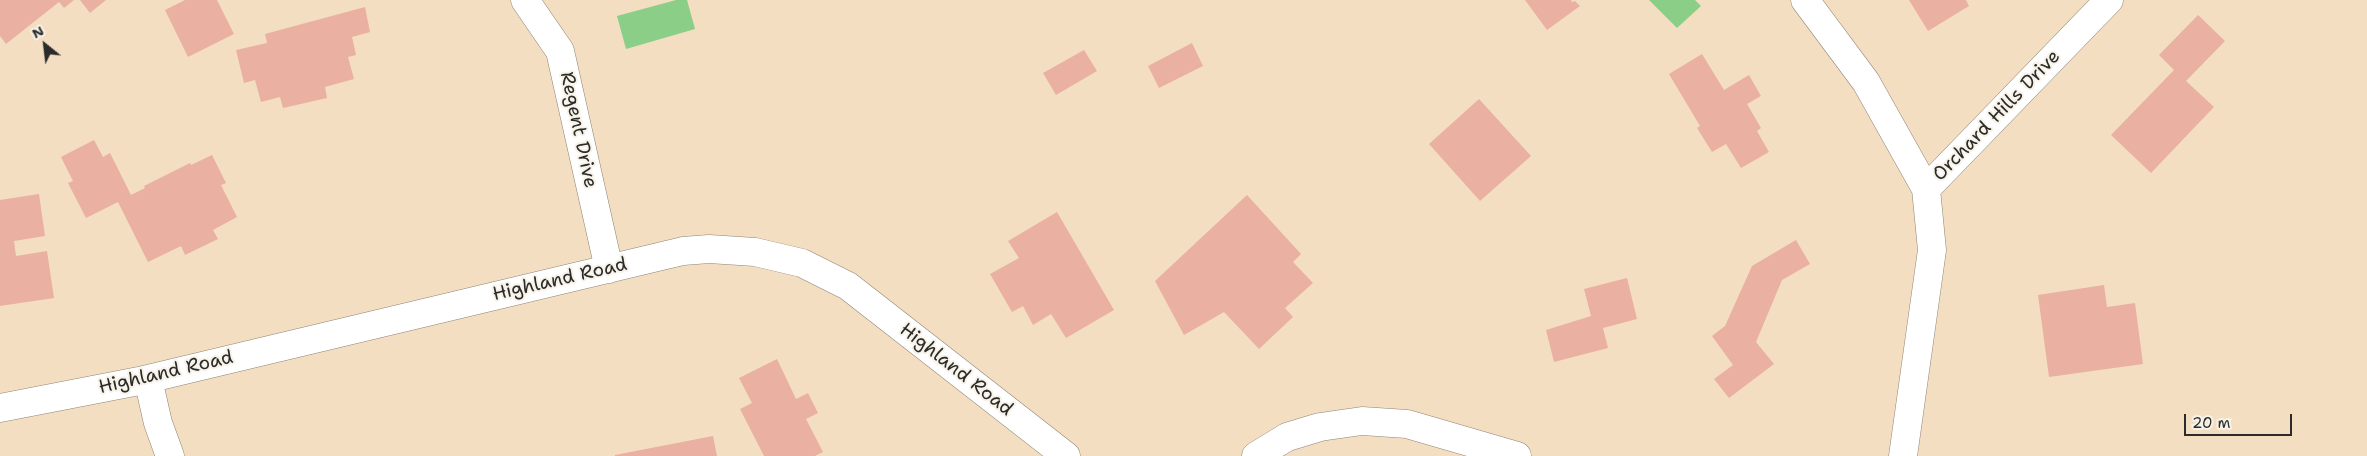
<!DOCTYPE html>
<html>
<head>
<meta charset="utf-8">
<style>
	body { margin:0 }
	#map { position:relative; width:2367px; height:456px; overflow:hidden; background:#f3dec2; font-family:"Shantell Sans",sans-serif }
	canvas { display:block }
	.north { position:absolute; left:20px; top:20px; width:50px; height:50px; -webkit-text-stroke:4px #f7f3e8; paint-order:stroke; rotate:331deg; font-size:14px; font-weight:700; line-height:20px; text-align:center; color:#2b2b2b }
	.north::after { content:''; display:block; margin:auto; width:18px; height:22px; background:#2b2b2b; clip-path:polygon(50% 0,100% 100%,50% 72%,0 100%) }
	.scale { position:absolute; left:2184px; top:414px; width:108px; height:22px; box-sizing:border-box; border:2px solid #2b2b2b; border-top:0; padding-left:6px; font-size:15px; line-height:18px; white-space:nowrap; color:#2b2b2b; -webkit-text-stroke:4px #f7f3e8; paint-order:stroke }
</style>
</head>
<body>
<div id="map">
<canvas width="2367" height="456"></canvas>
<div class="north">N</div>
<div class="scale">20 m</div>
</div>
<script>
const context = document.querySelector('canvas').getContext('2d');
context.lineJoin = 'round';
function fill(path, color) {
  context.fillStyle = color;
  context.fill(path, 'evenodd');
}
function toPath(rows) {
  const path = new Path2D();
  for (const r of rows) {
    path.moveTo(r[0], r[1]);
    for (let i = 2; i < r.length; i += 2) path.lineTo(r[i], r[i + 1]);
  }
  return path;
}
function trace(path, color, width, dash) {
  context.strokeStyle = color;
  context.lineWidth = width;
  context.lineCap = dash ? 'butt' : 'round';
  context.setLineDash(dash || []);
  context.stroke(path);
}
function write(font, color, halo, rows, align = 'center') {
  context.font = font + ' "Shantell Sans",sans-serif';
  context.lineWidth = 4;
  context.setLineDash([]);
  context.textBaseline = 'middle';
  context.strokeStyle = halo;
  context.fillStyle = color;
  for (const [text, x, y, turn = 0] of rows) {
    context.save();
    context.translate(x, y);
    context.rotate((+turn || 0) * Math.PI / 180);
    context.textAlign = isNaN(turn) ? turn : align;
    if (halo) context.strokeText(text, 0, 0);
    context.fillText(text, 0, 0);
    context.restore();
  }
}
const green = toPath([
	[676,0,687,0,695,29,626,49,617,16],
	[1649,0,1695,0,1701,6,1677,28]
]);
const building = toPath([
	[0,0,74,0,64,8,59,2,6,44,0,36],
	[80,0,106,0,90,13],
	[185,0,217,0,234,34,188,57,165,10],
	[1525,0,1571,0,1572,2,1575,1,1580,6,1547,30],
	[1909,0,1966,0,1969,6,1928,31],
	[365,7,370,32,352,37,356,55,348,57,354,79,325,87,327,98,283,108,280,97,261,102,255,80,244,83,236,50,267,43,265,34],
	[2198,15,2225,41,2186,81,2214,107,2151,173,2111,135,2174,70,2159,55],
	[1192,43,1203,66,1159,88,1148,66],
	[1084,50,1097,71,1056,95,1043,73],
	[1702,54,1724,90,1749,75,1761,96,1747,104,1761,128,1757,131,1769,152,1741,168,1726,144,1712,152,1697,128,1700,126,1669,74],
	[1479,99,1531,156,1480,201,1429,144],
	[94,140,103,157,110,153,131,195,145,188,144,186,190,163,191,165,212,155,226,183,221,185,237,217,213,230,218,239,185,255,181,246,148,262,118,202,86,218,68,183,73,181,61,157],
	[39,194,45,236,14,241,16,256,47,251,54,298,0,306,0,200],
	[1247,195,1301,254,1293,262,1313,283,1285,308,1293,317,1259,349,1224,312,1184,335,1155,281],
	[1057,212,1114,310,1066,338,1051,314,1033,325,1023,306,1012,312,990,274,1019,258,1008,241],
	[1796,240,1810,264,1782,280,1756,342,1774,364,1729,398,1714,379,1733,365,1712,336,1725,326,1752,266],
	[1627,278,1637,319,1603,328,1608,348,1554,362,1546,330,1591,316,1584,289],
	[2104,285,2107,307,2135,303,2143,364,2049,377,2038,295],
	[777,359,796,399,808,393,818,413,806,419,823,452,815,456,764,456,740,409,752,403,739,378],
	[713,436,717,456,615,456,615,455]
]);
const minor = toPath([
	[525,0,560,51,609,269],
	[1805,0,1866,82,1926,189],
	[148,379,158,423,170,456],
	[0,408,139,381,683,251,709,249,755,252,802,263,848,286,1066,456],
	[1256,456,1287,437,1320,427,1362,421,1407,424,1517,456],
	[1903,456,1932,250,1926,189,2109,0]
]);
const streetNames = [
	["Orchard Hills Drive",1997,116,-46],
	["Regent Drive",578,130,78],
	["Highland Road",560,280,-13],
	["Highland Road",956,370,38],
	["Highland Road",166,373,-13]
];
fill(green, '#8ace87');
fill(building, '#eab0a1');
trace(minor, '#8f8476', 29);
trace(minor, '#fff', 28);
write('19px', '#2b2b2b', '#f7f3e8', streetNames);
</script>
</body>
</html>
